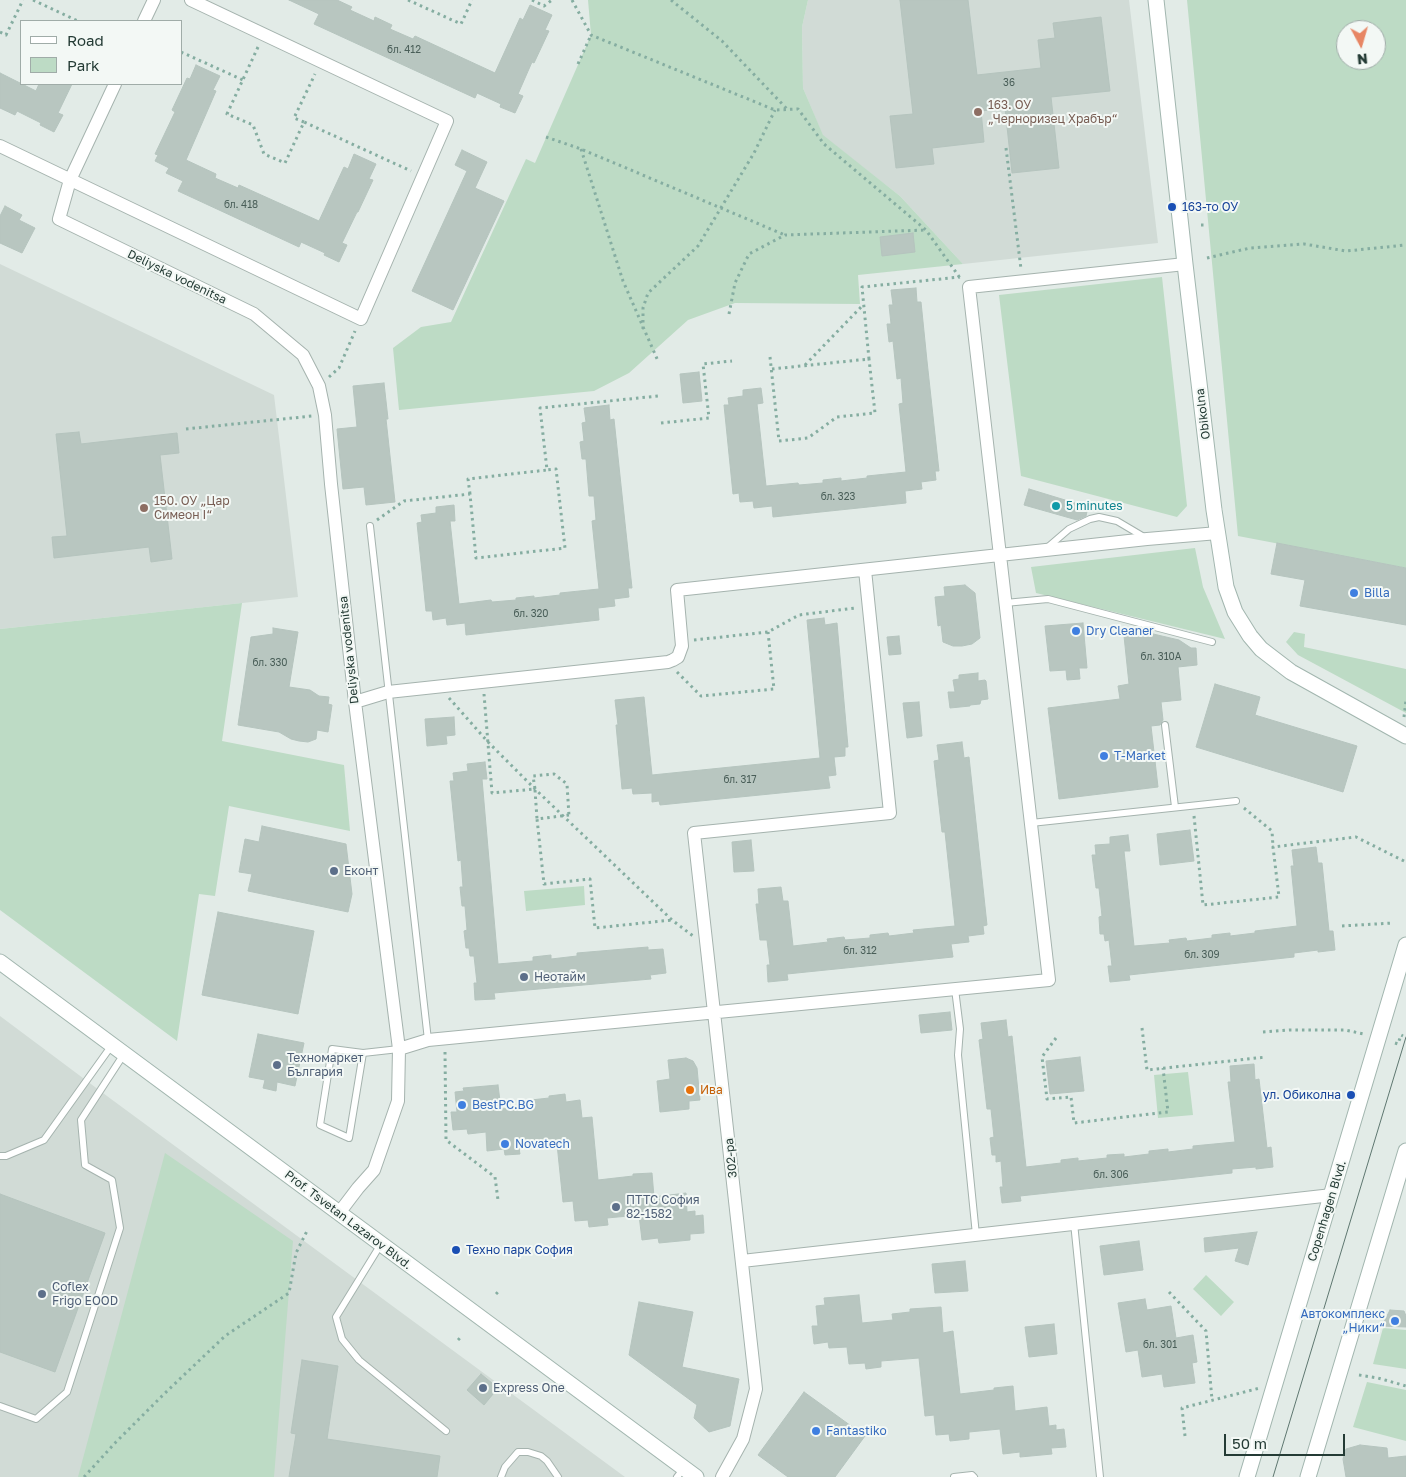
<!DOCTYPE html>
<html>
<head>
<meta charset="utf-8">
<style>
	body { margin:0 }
	#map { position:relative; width:1406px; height:1477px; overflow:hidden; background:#e2ebe7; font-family:"Golos Text",sans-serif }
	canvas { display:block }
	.legend { position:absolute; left:20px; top:20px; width:162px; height:65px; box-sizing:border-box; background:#f3f8f5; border:1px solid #a0aca8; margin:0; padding:6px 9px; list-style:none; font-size:15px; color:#243b35 }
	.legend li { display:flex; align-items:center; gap:10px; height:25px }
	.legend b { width:25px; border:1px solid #a0aca8 }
	.north { position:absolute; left:1336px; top:20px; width:50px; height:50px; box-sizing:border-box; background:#f3f8f5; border:1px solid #a0aca8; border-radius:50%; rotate:174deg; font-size:14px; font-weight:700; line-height:20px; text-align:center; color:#243b35 }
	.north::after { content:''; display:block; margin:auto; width:18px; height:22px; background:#e78664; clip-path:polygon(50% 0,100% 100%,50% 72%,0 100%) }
	.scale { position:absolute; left:1224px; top:1434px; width:121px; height:22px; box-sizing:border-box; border:2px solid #243b35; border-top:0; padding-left:6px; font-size:15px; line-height:18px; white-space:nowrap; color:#243b35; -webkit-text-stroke:4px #f3f8f5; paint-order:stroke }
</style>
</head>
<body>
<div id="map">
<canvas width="1406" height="1477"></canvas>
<ul class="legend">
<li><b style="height:6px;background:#fff"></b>Road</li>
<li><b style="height:14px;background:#bddbc5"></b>Park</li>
</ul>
<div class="north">N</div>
<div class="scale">50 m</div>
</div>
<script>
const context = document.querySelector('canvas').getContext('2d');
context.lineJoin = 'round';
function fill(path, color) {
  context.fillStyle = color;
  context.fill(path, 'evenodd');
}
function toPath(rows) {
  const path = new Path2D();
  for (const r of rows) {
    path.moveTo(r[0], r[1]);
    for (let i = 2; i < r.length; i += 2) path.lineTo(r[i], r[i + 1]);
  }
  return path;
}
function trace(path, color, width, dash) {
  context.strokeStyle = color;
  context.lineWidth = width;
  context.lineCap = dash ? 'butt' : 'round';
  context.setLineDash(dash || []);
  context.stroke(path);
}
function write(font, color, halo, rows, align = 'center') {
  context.font = font + ' "Golos Text",sans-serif';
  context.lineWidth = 4;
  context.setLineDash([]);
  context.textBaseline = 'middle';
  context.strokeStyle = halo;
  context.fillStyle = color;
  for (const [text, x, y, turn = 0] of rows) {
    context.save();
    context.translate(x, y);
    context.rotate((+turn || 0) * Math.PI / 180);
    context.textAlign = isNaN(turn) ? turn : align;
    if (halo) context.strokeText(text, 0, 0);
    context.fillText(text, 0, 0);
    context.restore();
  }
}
const built = toPath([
	[808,0,1129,0,1158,243,963,264,900,196,823,136,803,88,802,27],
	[0,264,274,395,298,597,0,629],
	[0,1016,111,1099,625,1477,0,1477]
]);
const green = toPath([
	[588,0,808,0,802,27,803,88,823,135,900,196,963,264,858,275,860,304,735,303,688,320,629,373,594,391,399,410,393,348,421,327,451,322,526,159,535,163,591,35],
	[1187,0,1406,0,1406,568,1238,536],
	[1346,30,1376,30,1376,60,1346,60],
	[1162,277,1187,506,1177,517,1021,476,999,295],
	[1195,548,1203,587,1225,639,1036,593,1031,567],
	[242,603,222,741,344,765,350,831,229,806,215,896,199,894,177,1041,0,910,0,629],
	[1294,632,1305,634,1304,647,1406,669,1406,713,1298,655,1286,642],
	[584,886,585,905,526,911,524,891],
	[1188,1072,1193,1115,1158,1118,1154,1075],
	[165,1153,293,1241,274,1477,78,1477],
	[1206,1275,1234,1302,1221,1316,1193,1289],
	[1383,1328,1406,1330,1406,1369,1373,1364],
	[1367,1382,1406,1390,1406,1441,1353,1427]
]);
const building = toPath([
	[289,0,337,0,352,7,350,10,374,21,375,17,392,25,390,29,413,39,415,36,495,73,520,18,523,20,530,5,552,15,545,30,549,31,534,63,532,62,518,94,523,96,515,113,500,107,501,104,477,93,475,98,314,24,319,14,289,0],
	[900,0,968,0,977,75,1041,68,1038,40,1055,38,1053,23,1101,17,1110,91,1051,97,1059,168,1012,173,1005,108,981,111,984,142,932,148,934,164,896,168,890,116,913,114,900,0],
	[196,65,220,76,213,90,216,91,186,160,216,174,215,178,238,188,239,185,319,221,344,167,348,169,354,154,376,164,369,179,373,180,358,212,357,212,342,243,347,245,339,262,324,255,325,253,301,242,299,247,178,191,183,181,166,173,169,168,155,161,158,155,155,154,175,112,172,110,187,78,190,79,196,65],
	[0,73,36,91,39,84,72,84,58,113,63,115,54,132,40,125,41,123,17,111,15,115,0,108,0,73],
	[462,150,487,162,475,188,504,201,453,310,412,291,467,171,455,165,462,150],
	[5,206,22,215,19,220,35,228,22,253,0,243,0,216,5,206],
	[913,233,915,252,882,256,880,237,913,233],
	[916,288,917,302,921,302,927,361,939,471,935,471,936,480,921,482,922,489,905,491,906,503,773,517,772,506,754,508,753,501,740,502,739,493,733,494,724,405,729,405,728,398,743,396,743,390,761,388,763,403,757,404,766,486,798,483,799,485,823,483,823,480,841,478,841,481,867,478,867,476,906,472,899,404,903,403,901,378,897,379,893,341,889,342,887,324,891,324,889,305,893,305,891,290,916,288],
	[699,372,702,401,683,403,680,374,699,372],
	[384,383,388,419,386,419,395,502,366,505,364,487,343,489,337,429,357,427,353,386,384,383],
	[609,405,610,420,614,419,625,523,632,588,628,588,629,597,614,599,615,606,598,608,599,620,466,635,465,623,447,625,446,618,433,620,432,611,426,611,417,523,422,522,421,515,436,513,436,507,454,505,455,521,450,521,459,604,491,600,492,602,516,600,516,598,534,596,534,598,560,595,560,593,599,589,592,521,596,520,594,496,589,496,586,459,582,459,580,442,584,441,582,423,586,422,584,408,609,405],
	[79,432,81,444,177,433,179,453,160,455,172,559,151,562,149,547,54,558,52,537,67,536,56,434,79,432],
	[1029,489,1088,507,1086,516,1077,520,1024,505,1029,489],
	[1277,543,1406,568,1406,625,1300,606,1305,580,1271,574,1277,543],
	[965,585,975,593,980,638,972,644,962,646,953,646,943,642,941,625,938,626,935,597,945,596,944,587,965,585],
	[824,618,825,625,837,623,848,747,845,747,845,756,834,757,836,775,828,776,830,788,660,805,659,801,652,802,652,793,633,794,632,788,622,789,616,725,618,725,615,700,644,697,652,775,820,758,807,620,824,618],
	[1083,623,1087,668,1079,668,1080,679,1067,680,1066,670,1050,671,1045,626,1083,623],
	[273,628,298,632,289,687,310,690,319,696,329,697,328,704,332,705,328,732,317,730,316,739,308,742,299,741,291,739,279,732,238,725,251,637,273,634,273,628],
	[1149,633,1179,640,1191,648,1196,648,1197,665,1178,667,1181,700,1161,702,1163,720,1160,725,1151,726,1158,787,1059,799,1048,708,1120,699,1118,686,1129,684,1124,636,1149,633],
	[899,636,901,654,889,655,887,637,899,636],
	[978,673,978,681,985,680,986,681,988,699,981,700,980,704,970,705,970,706,950,708,948,692,955,692,953,680,959,679,959,675,978,673],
	[1215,684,1260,697,1255,715,1357,746,1343,792,1196,747,1215,684],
	[919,702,922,736,907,738,903,703,919,702],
	[454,717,455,735,446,736,447,744,427,746,425,719,454,717],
	[962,742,964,758,969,757,987,925,983,926,984,934,968,936,969,942,951,944,953,957,787,974,788,980,768,982,767,965,770,965,767,940,760,940,756,904,759,904,758,889,781,887,783,901,788,901,793,946,828,942,827,939,844,937,845,940,870,938,870,935,888,933,889,936,914,933,913,930,955,926,945,832,942,832,934,761,939,760,937,745,962,742],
	[485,762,487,779,482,779,498,964,533,961,533,957,551,955,551,959,577,956,577,953,648,947,648,950,663,949,666,973,650,975,651,979,494,993,495,999,475,1000,474,983,477,983,474,956,470,956,469,948,466,948,464,931,467,930,465,906,462,906,460,887,463,887,461,860,458,861,450,781,454,781,453,773,468,771,467,764,485,762],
	[262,826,346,844,352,894,348,912,248,891,252,874,239,872,245,839,259,842,262,826],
	[1190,830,1194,861,1160,865,1157,834,1190,830],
	[1128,835,1130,851,1124,851,1134,946,1170,943,1169,940,1186,938,1187,941,1212,938,1212,935,1230,933,1230,936,1255,933,1255,931,1297,926,1291,866,1294,866,1292,850,1316,847,1318,863,1322,863,1329,931,1333,931,1335,950,1318,952,1318,950,1294,953,1294,957,1129,975,1130,980,1110,982,1108,966,1112,966,1109,940,1105,941,1104,934,1100,934,1099,917,1102,916,1099,888,1096,888,1092,855,1096,855,1095,845,1110,844,1110,837,1128,835],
	[751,840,754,871,734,872,732,842,751,840],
	[218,912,314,931,298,1014,202,995,218,912],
	[950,1012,952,1030,921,1033,919,1015,950,1012],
	[1006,1020,1008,1037,1012,1036,1026,1167,1061,1163,1061,1160,1078,1158,1078,1161,1107,1158,1107,1155,1124,1154,1124,1157,1149,1154,1149,1151,1168,1149,1168,1152,1193,1149,1193,1146,1235,1142,1228,1082,1231,1082,1230,1066,1254,1064,1255,1080,1259,1079,1267,1148,1271,1147,1273,1167,1256,1169,1256,1167,1232,1169,1232,1173,1020,1196,1021,1201,1002,1203,1000,1187,1003,1187,1001,1161,996,1162,996,1155,992,1155,990,1138,994,1137,991,1109,987,1109,979,1040,983,1039,981,1023,1006,1020],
	[258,1034,304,1043,295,1086,277,1082,276,1091,263,1088,265,1080,249,1077,258,1034],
	[1080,1057,1084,1091,1050,1094,1046,1061,1080,1057],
	[686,1058,693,1061,697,1068,700,1100,689,1101,689,1109,660,1112,657,1081,670,1079,668,1060,686,1058],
	[498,1085,501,1109,532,1106,531,1100,549,1098,549,1096,565,1094,566,1102,580,1100,582,1118,592,1117,598,1180,633,1176,633,1174,652,1173,654,1197,686,1193,687,1212,695,1211,695,1216,703,1215,704,1233,690,1234,690,1240,659,1243,658,1238,642,1240,639,1215,607,1218,608,1225,589,1227,588,1220,575,1221,573,1201,563,1202,557,1144,519,1148,520,1154,505,1155,504,1149,487,1151,486,1132,468,1134,467,1129,453,1130,451,1112,457,1112,455,1092,464,1091,463,1088,498,1085],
	[0,1194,105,1233,55,1372,0,1352,0,1194],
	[1257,1232,1248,1265,1235,1261,1239,1248,1205,1252,1204,1238,1257,1232],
	[1139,1241,1143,1270,1104,1275,1100,1246,1139,1241],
	[965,1261,968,1291,935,1293,932,1264,965,1261],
	[859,1295,862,1323,893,1320,892,1314,910,1312,910,1309,941,1307,943,1333,953,1331,960,1394,994,1390,994,1388,1013,1386,1015,1411,1047,1407,1049,1426,1056,1425,1056,1430,1064,1429,1066,1447,1051,1448,1052,1454,1020,1457,1020,1452,1003,1454,1000,1429,969,1432,969,1439,950,1441,949,1434,936,1435,934,1415,925,1416,919,1358,881,1361,881,1367,866,1369,865,1363,849,1364,847,1347,829,1348,828,1342,814,1344,812,1326,818,1326,816,1306,825,1305,824,1298,859,1295],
	[1145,1299,1147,1310,1171,1306,1176,1338,1193,1335,1197,1362,1192,1363,1195,1383,1164,1387,1162,1374,1142,1377,1138,1350,1126,1352,1118,1303,1145,1299],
	[639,1302,693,1312,682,1367,739,1379,730,1426,709,1432,694,1418,697,1405,629,1355,639,1302],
	[1390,1310,1404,1311,1406,1316,1406,1327,1382,1326,1390,1310],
	[1054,1324,1057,1354,1029,1357,1025,1327,1054,1324],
	[302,1360,338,1366,327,1439,440,1456,437,1477,289,1477,296,1434,291,1433,302,1360],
	[481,1374,498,1388,484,1405,467,1390,481,1374],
	[804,1392,865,1436,835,1477,788,1477,758,1455,804,1392],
	[1360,1445,1387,1448,1388,1458,1406,1456,1406,1477,1346,1477,1343,1459,1346,1449,1360,1445]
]);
const path = toPath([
	[33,0,78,21],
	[408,0,461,24,472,0],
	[532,0,544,6,552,0],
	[572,0,591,35,775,110,798,109,824,144,926,230,960,278],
	[671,0,722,41,787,109],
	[0,32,6,35,23,0],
	[258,47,227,114,253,125,264,154,285,163,304,122,411,171],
	[181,52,243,80],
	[578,64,591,35],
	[304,122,294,118,315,74],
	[546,137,581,149,785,235],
	[1006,148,1021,269],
	[581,149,623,281,658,361],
	[1201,225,1204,225],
	[1207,258,1250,248,1304,244,1346,251,1406,245],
	[729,314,735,283,749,254,785,235,926,230],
	[643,329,643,308,648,293,698,246,754,153,775,110],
	[770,357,779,441,808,438,837,417,875,413,869,359],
	[805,365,863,305],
	[772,369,869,359,862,287,960,277],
	[329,377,339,368,355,331],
	[661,423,709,418,703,364,732,361],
	[186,429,312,416],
	[470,494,468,479,547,470,540,408,658,396],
	[377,520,404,501,470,494,476,558,565,548,556,469,547,470],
	[694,640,768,632,799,615,855,608],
	[677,672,701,696,774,689,768,632],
	[484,694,492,793,535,789,533,776,554,774,567,784,569,816],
	[449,698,488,742,535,789,672,920,693,936],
	[1404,717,1406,700],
	[535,790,537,819],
	[1244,808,1272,831,1273,847],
	[569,815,537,819,544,884,590,879,595,928,672,920],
	[1194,816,1203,905,1279,897,1273,847,1356,837,1406,862],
	[1342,926,1393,923],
	[1142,1028,1147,1070,1266,1057],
	[1263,1032,1289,1030,1345,1030,1364,1034],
	[1056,1038,1042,1057,1047,1099,1071,1097,1074,1123,1168,1112,1163,1068],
	[1395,1043,1398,1044,1401,1035,1403,1036],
	[445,1052,446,1140,495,1177,498,1200],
	[1169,1292,1206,1331,1212,1400],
	[496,1294,499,1291],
	[458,1340,462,1336],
	[1359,1375,1378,1378,1406,1386],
	[1185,1436,1182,1408,1260,1388],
	[84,1477,115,1443,163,1395,225,1336,289,1293,296,1253,308,1229]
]);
const lane = toPath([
	[370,526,428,1040],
	[1048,547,1069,529,1090,519,1099,517,1117,521,1144,537],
	[1005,603,1048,599,1212,642],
	[1165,725,1175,807],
	[1031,823,1236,801],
	[955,989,960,1029,958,1055,976,1235],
	[363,1053,349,1138,320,1125,332,1049,363,1053,399,1049],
	[0,1156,6,1156,44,1140,112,1045],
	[1074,1223,1100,1477],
	[381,1244,336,1317,342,1339,359,1360,446,1431],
	[0,1406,36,1419,67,1392,120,1228,112,1180,85,1165,81,1120,124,1054],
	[501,1477,505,1467,518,1452,528,1452,541,1456,547,1461,558,1477],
	[677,1477,684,1468],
	[954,1477,972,1475,974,1477]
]);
const street = toPath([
	[144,21,154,0],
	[115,84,70,180,59,219,254,314,303,355,319,386,325,415,331,484,355,702,399,1049,398,1101,374,1170,358,1188,339,1213],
	[0,146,361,319,447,121,191,0],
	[355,702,388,692,668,662,673,660,678,657,682,646,677,590,1147,539,1218,533],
	[399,1049,428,1040,1049,980,969,287,1185,264],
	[742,1261,1332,1195],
	[722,1477,743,1439,756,1389,694,833,890,813,865,570]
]);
const secondary = toPath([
	[1156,0,1185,264,1214,510,1226,587,1235,612,1250,636,1261,649,1291,672,1406,736],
	[0,962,696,1477],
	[1247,1477,1406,945],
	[1308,1477,1406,1151]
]);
const tram = toPath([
	[1273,1477,1406,1037]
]);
const markers = [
	[978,112,5,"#8d6e63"],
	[1172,207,5,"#1a4fb4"],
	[1056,506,5,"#0f9aa8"],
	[144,508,5,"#8d6e63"],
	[1354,593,5,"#3f7fe0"],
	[1076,631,5,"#3f7fe0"],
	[1104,756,5,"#3f7fe0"],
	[334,871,5,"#5c6f8a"],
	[524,977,5,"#5c6f8a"],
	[277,1065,5,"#5c6f8a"],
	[690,1090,5,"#e8710a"],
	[1351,1095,5,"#1a4fb4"],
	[462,1105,5,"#3f7fe0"],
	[505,1144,5,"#3f7fe0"],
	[616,1207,5,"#5c6f8a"],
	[456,1250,5,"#1a4fb4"],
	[42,1294,5,"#5c6f8a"],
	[1395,1321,5,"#3f7fe0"],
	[483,1388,5,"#5c6f8a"],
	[816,1431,5,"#3f7fe0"]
];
const numberNames = [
	["бл. 412",404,50],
	["36",1009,83],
	["бл. 418",241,205],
	["бл. 323",838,497],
	["бл. 320",531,614],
	["бл. 310А",1161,657],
	["бл. 330",270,663],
	["бл. 317",740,780],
	["бл. 312",860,951],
	["бл. 309",1202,955],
	["бл. 306",1111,1175],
	["бл. 301",1160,1345]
];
const educationNames = [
	["163. ОУ",988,105],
	["„Черноризец Храбър“",988,119],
	["150. ОУ „Цар",154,501],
	["Симеон I“",154,515]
];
const transitNames = [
	["163-то ОУ",1182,207],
	["ул. Обиколна",1341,1095,"right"],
	["Техно парк София",466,1250]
];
const streetNames = [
	["Deliyska vodenitsa",177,277,26],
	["Obikolna",1203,414,-97],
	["Deliyska vodenitsa",349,650,-96],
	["302-ра",731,1158,-96],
	["Copenhagen Blvd.",1327,1211,-73],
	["Prof. Tsvetan Lazarov Blvd.",348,1220,37]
];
const cultureNames = [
	["5 minutes",1066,506]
];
const shopNames = [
	["Billa",1364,593],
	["Dry Cleaner",1086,631],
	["T-Market",1114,756],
	["BestPC.BG",472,1105],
	["Novatech",515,1144],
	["Автокомплекс",1385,1314,"right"],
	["„Ники“",1385,1328,"right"],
	["Fantastiko",826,1431]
];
const serviceNames = [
	["Еконт",344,871],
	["Неотайм",534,977],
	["Техномаркет",287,1058],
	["България",287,1072],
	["ПТТС София",626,1200],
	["82-1582",626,1214],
	["Coflex",52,1287],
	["Frigo EOOD",52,1301],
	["Express One",493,1388]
];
const foodNames = [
	["Ива",700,1090]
];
fill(built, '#d1dbd6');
fill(green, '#bddbc5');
fill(building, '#b8c6c0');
trace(building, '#b5c4be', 1);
trace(lane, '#a5b3ae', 8);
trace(street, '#a5b3ae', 14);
trace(secondary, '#a2b6af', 17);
trace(path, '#85ada1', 3, [2.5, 4]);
trace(lane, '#fff', 6);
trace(street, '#fff', 12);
trace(secondary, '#fff', 15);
trace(tram, '#5e7770', 1);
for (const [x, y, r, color] of markers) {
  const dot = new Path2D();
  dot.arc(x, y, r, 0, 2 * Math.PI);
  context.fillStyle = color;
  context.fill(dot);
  trace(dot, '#f3f8f5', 2);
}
write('10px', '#495e58', null, numberNames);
write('12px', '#785e54', '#f3f8f5', educationNames, 'left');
write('12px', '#164399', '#f3f8f5', transitNames, 'left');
write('12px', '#243b35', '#f3f8f5', streetNames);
write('12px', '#0d838f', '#f3f8f5', cultureNames, 'left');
write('12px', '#366cbe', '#f3f8f5', shopNames, 'left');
write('12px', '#4e5e75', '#f3f8f5', serviceNames, 'left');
write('12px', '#c56008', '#f3f8f5', foodNames, 'left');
</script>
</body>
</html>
